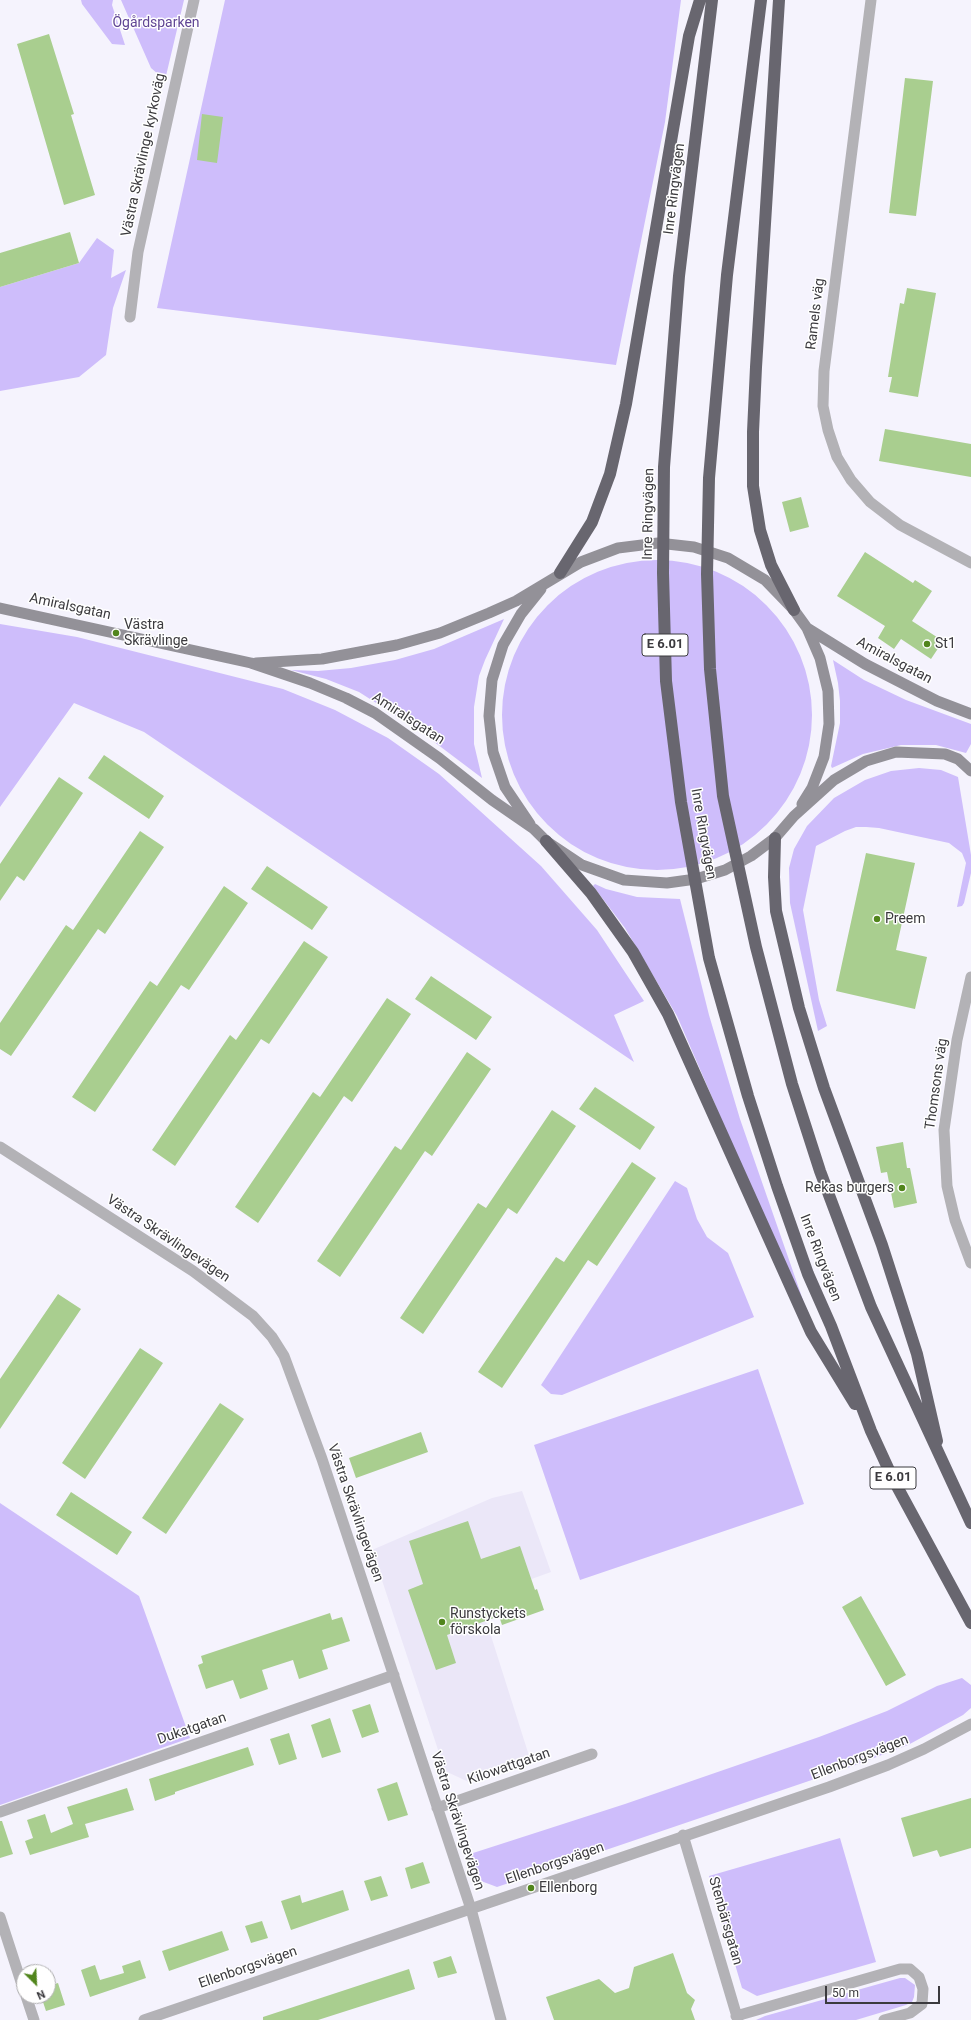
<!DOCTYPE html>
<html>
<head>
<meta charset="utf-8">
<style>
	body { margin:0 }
	#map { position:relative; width:971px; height:2020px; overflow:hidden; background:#f5f3fd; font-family:Roboto,sans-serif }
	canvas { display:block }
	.north { position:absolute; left:16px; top:1964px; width:40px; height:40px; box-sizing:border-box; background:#fff; border:1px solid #b1b0b2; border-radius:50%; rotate:156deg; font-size:11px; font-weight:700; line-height:16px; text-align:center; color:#3b3a3e }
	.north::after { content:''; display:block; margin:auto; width:14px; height:18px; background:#51851c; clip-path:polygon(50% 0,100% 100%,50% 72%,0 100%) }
	.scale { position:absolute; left:825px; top:1986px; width:115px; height:18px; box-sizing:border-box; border:2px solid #3b3a3e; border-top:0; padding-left:5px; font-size:12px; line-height:14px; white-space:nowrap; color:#3b3a3e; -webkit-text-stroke:3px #fff; paint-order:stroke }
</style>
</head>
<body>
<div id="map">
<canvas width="971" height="2020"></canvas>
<div class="north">N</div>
<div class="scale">50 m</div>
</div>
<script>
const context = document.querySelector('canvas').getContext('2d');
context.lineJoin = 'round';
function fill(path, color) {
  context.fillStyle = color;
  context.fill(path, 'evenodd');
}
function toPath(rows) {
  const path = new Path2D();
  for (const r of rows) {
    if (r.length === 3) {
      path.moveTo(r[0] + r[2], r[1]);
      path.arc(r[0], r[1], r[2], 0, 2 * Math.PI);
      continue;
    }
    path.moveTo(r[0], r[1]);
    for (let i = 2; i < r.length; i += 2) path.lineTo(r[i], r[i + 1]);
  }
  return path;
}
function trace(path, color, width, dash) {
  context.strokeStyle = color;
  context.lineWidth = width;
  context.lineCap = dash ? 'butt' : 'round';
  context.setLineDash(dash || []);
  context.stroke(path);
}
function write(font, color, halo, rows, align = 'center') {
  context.font = font + ' Roboto,sans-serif';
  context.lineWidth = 3;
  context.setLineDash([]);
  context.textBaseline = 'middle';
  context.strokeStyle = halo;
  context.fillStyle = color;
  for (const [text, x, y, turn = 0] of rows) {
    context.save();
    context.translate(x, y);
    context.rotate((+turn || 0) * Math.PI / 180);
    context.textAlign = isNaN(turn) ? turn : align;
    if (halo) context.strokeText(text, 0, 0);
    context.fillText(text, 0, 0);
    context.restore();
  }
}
const built = toPath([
	[522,1491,551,1572,479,1598,531,1762,471,1783,445,1771,372,1550,492,1498]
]);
const green = toPath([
	[81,0,113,0,112,5,125,45,112,44,82,4],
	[121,0,184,0,165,80,151,68],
	[225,0,681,0,665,122,616,365,157,308],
	[97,238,114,250,111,278,126,270,113,308,106,355,79,377,0,391,0,287,79,263],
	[657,715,155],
	[504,619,485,660,479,676,474,707,474,744,482,778,417,729,359,692,326,679,291,670,318,671,351,668,395,660,434,649],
	[0,624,77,637,283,689,335,710,388,738,439,774,541,866,597,930,644,1001,614,1015,634,1062,144,732,74,703,0,807],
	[833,660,864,680,906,700,971,724,971,744,966,753,936,745,901,745,863,754,832,768,831,766,840,723,840,701,838,683],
	[919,768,941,770,958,777,971,855,971,873,964,903,962,906,957,907,966,863,962,853,949,843,879,828,866,827,856,827,845,831,816,846,803,910,819,1000,827,1026,818,1031,790,903,789,868,794,849,807,826,834,798,865,780,891,771],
	[595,884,606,889,637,897,680,899,709,1015,740,1119,811,1323,755,1203,715,1104,677,1016,625,928,593,886],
	[675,1181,687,1188,697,1219,707,1237,728,1253,754,1317,562,1395,551,1394,541,1385],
	[758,1369,804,1504,580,1580,534,1445],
	[0,1503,139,1596,190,1738,0,1805],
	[962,1678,971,1685,971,1708,963,1715,908,1745,853,1766,497,1887,481,1881,477,1874,470,1854,625,1804,819,1737,887,1711,937,1686],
	[840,1838,876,1962,757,1996,742,1988,709,1876],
	[900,1978,905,1978,915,1985,914,1997,912,2002,906,2005,856,2020,756,2020,765,2016]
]);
const building = toPath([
	[49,34,74,114,71,115,95,195,64,205,17,44],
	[905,78,933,81,916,216,889,213],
	[202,114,223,117,217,163,197,160],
	[70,232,79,263,0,287,0,253],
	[907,288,936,293,918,397,889,392,892,377,888,377,900,303,904,304],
	[885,429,971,444,971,477,879,461],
	[801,497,809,527,790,532,782,502],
	[865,552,913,583,915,580,932,591,912,621,943,641,931,659,901,639,894,649,878,638,885,626,837,596],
	[104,755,164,796,149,819,88,778],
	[59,777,83,793,24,881,17,876,0,901,0,864],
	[140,831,164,847,105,934,98,929,11,1056,0,1049,0,1023,66,925,73,930],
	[866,853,915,863,896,950,927,957,915,1009,836,991],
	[267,866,328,907,312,930,251,889],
	[224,886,248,903,189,990,181,985,95,1112,72,1097,150,981,157,986],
	[304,941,328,957,269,1044,261,1039,175,1166,152,1150,230,1035,236,1040],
	[431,976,492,1017,476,1040,415,999],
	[387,998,411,1014,352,1102,344,1096,258,1223,235,1207,313,1092,320,1097],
	[467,1052,491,1069,432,1156,425,1151,340,1277,317,1261,395,1146,401,1150],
	[595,1087,655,1127,640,1150,579,1109],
	[552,1110,576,1126,517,1214,508,1208,423,1334,400,1318,478,1203,486,1208],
	[903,1142,907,1168,910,1168,917,1203,894,1208,887,1172,881,1173,876,1147],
	[632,1162,656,1178,597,1266,588,1260,502,1388,478,1372,556,1257,564,1262],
	[58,1294,81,1309,0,1429,0,1379],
	[140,1348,163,1363,85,1479,62,1463],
	[220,1403,244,1419,166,1534,142,1518],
	[421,1432,428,1452,356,1478,349,1458],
	[71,1492,132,1532,117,1555,56,1515],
	[468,1521,481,1559,520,1546,535,1590,537,1589,544,1610,502,1625,499,1616,447,1635,456,1663,436,1670,408,1590,423,1584,409,1541],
	[861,1596,906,1675,886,1686,842,1607],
	[330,1613,332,1620,342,1617,350,1641,322,1650,328,1669,299,1679,293,1660,262,1670,268,1689,240,1699,233,1680,206,1689,198,1665,203,1663,201,1656],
	[370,1704,379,1732,362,1738,352,1710],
	[330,1718,341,1752,322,1758,311,1725],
	[289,1733,297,1759,279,1765,270,1739],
	[248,1747,254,1765,175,1792,175,1794,155,1801,149,1779],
	[397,1782,408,1815,388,1821,377,1789],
	[127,1788,134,1810,85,1824,89,1837,30,1855,25,1841,33,1838,27,1820,45,1814,51,1833,73,1824,67,1807],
	[971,1798,971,1848,940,1857,937,1850,913,1857,901,1818],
	[0,1821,2,1821,13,1854,0,1858],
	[423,1862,430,1883,411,1889,405,1868],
	[381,1876,388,1896,371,1901,364,1881],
	[343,1890,349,1910,291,1930,281,1901,300,1895,302,1903],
	[262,1921,268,1938,251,1943,245,1926],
	[222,1931,229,1950,169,1971,162,1951],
	[673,1953,687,1993,695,2000,691,2009,695,2020,554,2020,546,1997,599,1979,615,1993,629,1988,634,1967],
	[451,1956,457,1973,438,1978,433,1962],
	[140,1960,146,1978,90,1997,81,1970,95,1965,100,1980,124,1973,122,1966],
	[409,1969,415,1989,318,2020,263,2020,263,2017],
	[58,1983,65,2005,46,2011,41,1996,48,1996,48,1986]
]);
const minor = toPath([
	[871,0,824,371,823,406,828,430,837,457,851,480,870,502,900,525,971,563],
	[130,317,138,252,194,0],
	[971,977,957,1040,944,1130,947,1186,955,1220,971,1263],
	[0,1147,193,1271,253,1316,272,1337,284,1356,322,1459,471,1909],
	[437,1808,592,1754],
	[0,1812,394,1675],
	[683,1835,738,2020],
	[0,1917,24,1991],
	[26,1996,34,2020],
	[736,2016,900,1969,910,1969,919,1977,923,1989,922,2004,910,2013,884,2020]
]);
const tertiary = toPath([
	[471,1909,501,2020],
	[144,2020,829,1787,888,1765,924,1749,971,1724]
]);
const secondary = toPath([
	[0,608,251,663,310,683,346,698,375,713,439,758,492,800,534,829,546,841,582,865,624,880,667,883,696,879,725,870,751,856,775,838,794,816,834,780,866,761,896,752,945,754,958,759,971,771],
	[807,628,865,664,937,701,971,714],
	[256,663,322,659,397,645,440,633,489,613,516,601,581,562,618,548,658,543,694,547,728,558,765,580,794,610,807,628,820,658,828,691,829,724,824,757,812,788,802,804],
	[530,824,505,787,493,752,489,716,492,680,503,645,521,614,541,589]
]);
const motorway = toPath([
	[712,0,679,276,664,467,663,573,666,681,681,802,709,958,748,1096,777,1186,808,1274,831,1326,871,1431,893,1479,971,1623],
	[761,0,727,275,709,478,707,574,710,669,723,796,756,947,792,1084,820,1171,871,1307,971,1523],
	[779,0,756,367,753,432,753,486,760,530,771,565,794,610],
	[560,573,592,522,610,474,626,404,689,36,700,0],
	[775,838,774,877,776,911,799,1008,824,1088,882,1245,917,1354,937,1441],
	[546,841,591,893,633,952,668,1014,811,1332,855,1404]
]);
const markers = [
	[116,633,4,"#51851c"],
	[927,644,4,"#51851c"],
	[877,919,4,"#51851c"],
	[902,1188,4,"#51851c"],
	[442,1622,4,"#51851c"],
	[531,1888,4,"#51851c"]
];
const shields = [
	[665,645,46],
	[893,1478,46]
];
const shieldNames = [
	["E 6.01",665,645],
	["E 6.01",893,1478]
];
const parkNames = [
	["Ögårdsparken",156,23]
];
const streetNames = [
	["Västra Skrävlinge kyrkoväg",144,155,-78],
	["Inre Ringvägen",675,189,-83],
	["Ramels väg",816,314,-83],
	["Inre Ringvägen",649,514,-89],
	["Amiralsgatan",70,607,12],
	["Amiralsgatan",894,661,28],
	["Amiralsgatan",408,719,33],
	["Inre Ringvägen",703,834,80],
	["Thomsons väg",937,1084,-82],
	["Västra Skrävlingevägen",168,1239,34],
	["Inre Ringvägen",820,1258,69],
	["Västra Skrävlingevägen",355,1513,71],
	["Dukatgatan",192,1729,-19],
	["Ellenborgsvägen",860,1758,-21],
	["Kilowattgatan",509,1767,-19],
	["Västra Skrävlingevägen",457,1821,72],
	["Ellenborgsvägen",555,1864,-19],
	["Stenbärsgatan",725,1921,74],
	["Ellenborgsvägen",248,1968,-19]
];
const poiNames = [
	["Västra",124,625],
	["Skrävlinge",124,641],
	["St1",935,644],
	["Preem",885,919],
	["Rekas burgers",894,1188,"right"],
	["Runstyckets",450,1614],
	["förskola",450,1630],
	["Ellenborg",539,1888]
];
fill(built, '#ebe7f8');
fill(green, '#cebdfb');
fill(building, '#a9ce8f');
trace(minor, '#b3b2b6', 11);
trace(tertiary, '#b3b2b6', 11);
trace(secondary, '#939198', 11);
trace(motorway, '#68666f', 12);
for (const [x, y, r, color] of markers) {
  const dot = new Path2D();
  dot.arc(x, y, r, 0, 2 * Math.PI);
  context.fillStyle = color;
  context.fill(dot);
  trace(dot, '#fff', 1.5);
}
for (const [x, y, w] of shields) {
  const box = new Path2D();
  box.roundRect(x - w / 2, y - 11, w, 22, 3);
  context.fillStyle = '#fff';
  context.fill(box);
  trace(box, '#3b3a3e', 1);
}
write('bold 13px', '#3b3a3e', null, shieldNames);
write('14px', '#604594', '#fff', parkNames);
write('14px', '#3b3a3e', '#fff', streetNames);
write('14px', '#3b3a3e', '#fff', poiNames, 'left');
</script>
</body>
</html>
